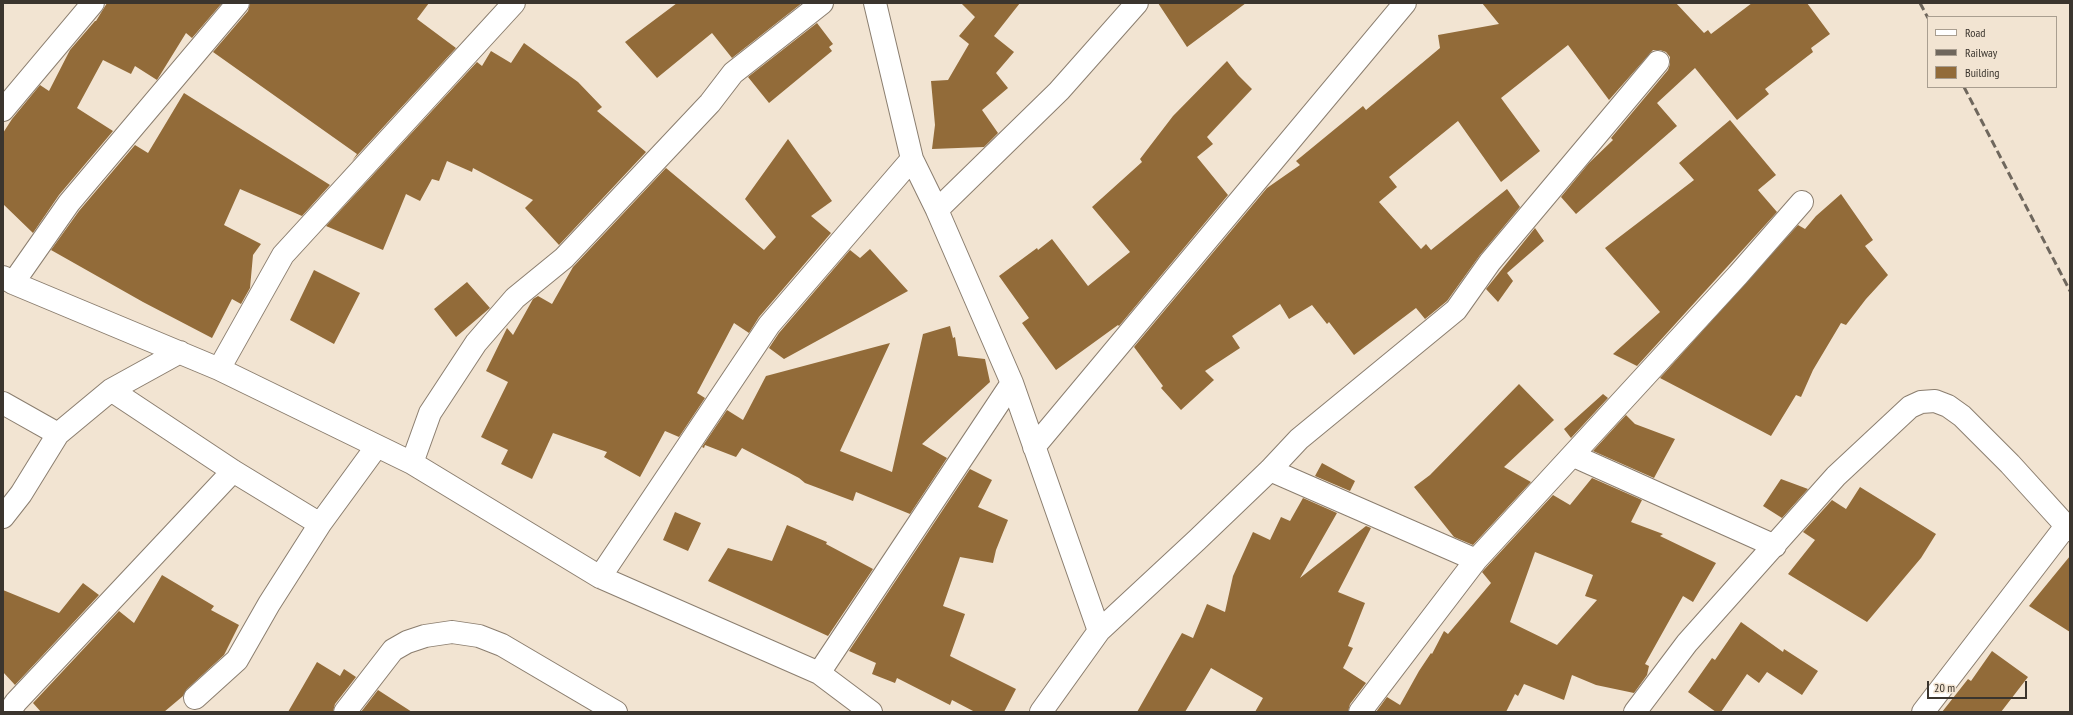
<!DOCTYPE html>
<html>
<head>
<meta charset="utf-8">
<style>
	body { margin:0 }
	#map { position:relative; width:2073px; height:715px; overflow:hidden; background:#f2e4d2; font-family:"PT Sans Narrow",sans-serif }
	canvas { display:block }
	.frame { position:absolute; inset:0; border:4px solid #3b352e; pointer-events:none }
	.legend { position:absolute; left:1927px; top:16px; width:130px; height:72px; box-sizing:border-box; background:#f2e4d2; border:1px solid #a99e90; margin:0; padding:5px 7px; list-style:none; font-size:12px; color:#3b352e }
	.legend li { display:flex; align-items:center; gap:8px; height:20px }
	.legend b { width:20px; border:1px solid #a99e90 }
	.scale { position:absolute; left:1927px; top:681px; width:100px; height:18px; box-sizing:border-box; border:2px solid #3b352e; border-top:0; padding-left:5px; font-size:12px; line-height:14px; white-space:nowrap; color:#3b352e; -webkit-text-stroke:3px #f2e4d2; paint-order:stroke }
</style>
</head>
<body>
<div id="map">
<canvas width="2073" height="715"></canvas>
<div class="frame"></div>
<ul class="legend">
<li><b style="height:5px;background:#fff"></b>Road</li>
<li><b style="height:5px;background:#6f675d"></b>Railway</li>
<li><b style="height:11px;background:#926b39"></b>Building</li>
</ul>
<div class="scale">20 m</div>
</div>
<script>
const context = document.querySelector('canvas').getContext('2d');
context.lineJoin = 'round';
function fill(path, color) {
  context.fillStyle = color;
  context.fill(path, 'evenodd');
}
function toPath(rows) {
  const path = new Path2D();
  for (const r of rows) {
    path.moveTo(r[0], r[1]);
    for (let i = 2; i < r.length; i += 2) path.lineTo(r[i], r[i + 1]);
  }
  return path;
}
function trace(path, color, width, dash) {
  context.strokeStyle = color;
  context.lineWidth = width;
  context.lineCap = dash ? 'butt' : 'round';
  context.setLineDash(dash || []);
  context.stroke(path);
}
const building = toPath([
	[107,3,222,3,192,38,186,33,157,80,135,66,131,74,103,60,77,108,113,131,59,195,33,233,3,204,3,133,12,119,40,85,49,91,70,50,95,21,96,21],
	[250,3,429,3,417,19,456,48,352,161,357,154,213,52,248,11],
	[677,3,802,3,732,58,712,33,657,78,625,42],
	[961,3,1020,3,994,36,1014,52,996,73,1008,88,982,110,998,133,984,147,932,149,935,125,931,81,948,80,969,44,959,36,975,17],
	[1158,3,1246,3,1187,47],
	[1482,3,1676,3,1704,33,1708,30,1711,34,1752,3,1807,3,1830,34,1811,48,1813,52,1765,89,1769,94,1737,120,1695,68,1657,103,1677,126,1576,214,1561,197,1589,163,1613,140,1611,138,1668,70,1670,64,1670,57,1666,52,1660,50,1653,50,1609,100,1568,45,1501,98,1540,151,1501,182,1458,121,1389,177,1397,187,1379,202,1421,249,1426,244,1431,250,1507,189,1520,207,1480,255,1447,301,1425,319,1416,308,1354,355,1329,322,1327,324,1312,305,1289,319,1280,304,1232,336,1240,348,1205,371,1214,380,1181,410,1161,388,1163,386,1134,347,1267,188,1300,165,1296,161,1363,106,1366,110,1440,48,1438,35,1499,24],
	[817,23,833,44,829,47,832,51,769,103,748,77],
	[524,43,578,82,602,107,597,111,646,152,559,245,525,208,533,200,473,168,472,172,447,161,439,181,432,179,420,201,406,194,383,250,326,226,477,62,482,66,491,51,511,63],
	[1227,61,1238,75,1252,89,1207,137,1213,144,1197,157,1228,195,1119,326,1118,325,1056,370,1022,323,1029,318,999,276,1037,248,1038,250,1052,239,1088,286,1130,252,1092,207,1142,162,1140,159,1173,116],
	[184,93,330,185,302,216,240,189,224,225,261,244,253,255,250,288,241,304,232,299,212,338,143,302,51,250,79,211,135,145,148,153],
	[1730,120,1776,175,1758,190,1777,212,1637,366,1613,354,1660,312,1605,248,1694,180,1679,163],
	[788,139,832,201,811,216,831,233,759,317,749,333,734,323,697,393,705,398,679,437,665,431,640,477,604,457,607,452,553,433,532,479,501,464,508,450,481,437,508,382,486,371,507,328,513,335,533,299,538,296,552,304,573,267,666,168,764,250,776,237,745,199],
	[1841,194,1873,240,1865,246,1888,275,1866,299,1846,325,1841,323,1813,370,1801,397,1796,395,1771,436,1660,378,1798,225,1805,229,1816,216],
	[1535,228,1544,241,1507,273,1513,281,1498,302,1486,289],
	[870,249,908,291,784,359,769,348,779,333,850,250,860,258],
	[314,270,360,293,334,344,290,320],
	[467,282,490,308,456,337,434,309],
	[950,326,953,338,955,337,958,356,985,359,990,382,922,444,947,458,910,514,856,492,853,501,805,483,799,478,742,448,736,457,705,445,704,448,702,447,727,410,743,420,766,376,890,343,840,451,892,472,923,334],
	[1519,384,1554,420,1504,467,1531,482,1473,545,1454,537,1414,487,1430,475],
	[1603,394,1608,398,1571,438,1564,429],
	[1626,415,1635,424,1675,439,1654,478,1593,451],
	[1322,463,1355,481,1350,491,1315,476],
	[970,469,992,480,978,507,1008,520,996,550,993,563,960,557,943,606,965,614,950,656,1016,689,1004,712,975,712,952,700,950,705,897,678,895,683,872,674,876,663,849,651],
	[1592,478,1642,500,1631,522,1663,534,1660,536,1716,563,1693,602,1683,596,1645,664,1649,666,1647,675,1634,693,1596,685,1572,675,1564,700,1524,684,1518,696,1515,694,1506,712,1376,712,1387,697,1400,705,1419,671,1431,653,1432,654,1444,631,1448,634,1491,583,1482,572,1553,495,1570,505],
	[1535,552,1593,575,1585,596,1597,600,1557,645,1510,622],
	[1781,479,1808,489,1782,518,1763,506],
	[1860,487,1936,534,1921,558,1867,622,1788,574,1815,540,1803,532,1832,500,1846,509],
	[1303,498,1337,513,1300,578,1366,526,1371,528,1338,592,1365,603,1348,646,1353,648,1343,668,1366,683,1350,704,1348,712,1255,712,1263,698,1211,668,1185,712,1137,712,1182,633,1193,638,1207,604,1225,612,1233,576,1253,532,1270,540,1281,517,1290,521],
	[675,512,701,523,688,551,663,540],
	[787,525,827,542,826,544,873,569,828,636,708,581,728,548,772,561],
	[2070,556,2070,632,2029,606],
	[162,575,214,606,211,610,239,625,224,655,187,689,183,696,164,712,41,712,33,703,119,611,134,623],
	[83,583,99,595,15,685,3,672,3,590,59,613],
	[1741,622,1783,652,1784,649,1818,671,1802,695,1767,672,1759,683,1747,674,1721,712,1716,712,1688,692,1712,658,1715,660],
	[1992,651,2028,677,2001,712,1942,712,1968,679,1971,681],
	[317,662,340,676,344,669,356,677,335,704,333,712,288,712],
	[378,690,412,712,361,712]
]);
const street = toPath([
	[875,3,912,159,937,210,1012,383,1099,631,1041,712],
	[3,110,93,3],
	[937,210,1059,91,1137,3],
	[3,277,13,283,219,369,412,463,600,577,819,673,871,712],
	[13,283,69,203,238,3],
	[219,369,283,255,514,3],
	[111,390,233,471,320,524],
	[3,403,58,434,21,494,3,517],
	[58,434,111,390,180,352],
	[1034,447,1405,3],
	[1574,456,1775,546],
	[412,463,430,413,476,343,515,298,564,258,710,103,733,73,822,3],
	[1270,470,1476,560],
	[600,577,769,325,912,159],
	[1099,631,1197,540,1270,470,1299,439,1456,310,1490,262,1658,62],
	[819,673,1012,383],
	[195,698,237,660,269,604,320,524,377,446],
	[9,712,16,702,233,471],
	[345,712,393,650,407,642,425,636,452,632,479,636,502,645,616,712],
	[1360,712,1476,560,1738,275,1802,202],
	[1635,712,1687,643,1836,476,1910,407,1921,402,1935,401,1948,406,1962,416,2010,464,2070,530],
	[1923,712,2066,526]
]);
const rail = toPath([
	[1920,3,1928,18],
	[1964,87,2070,291]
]);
fill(building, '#926b39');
trace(street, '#8b7e6f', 24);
trace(street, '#fff', 22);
trace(rail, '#6f675d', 3, [8, 4]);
</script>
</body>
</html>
